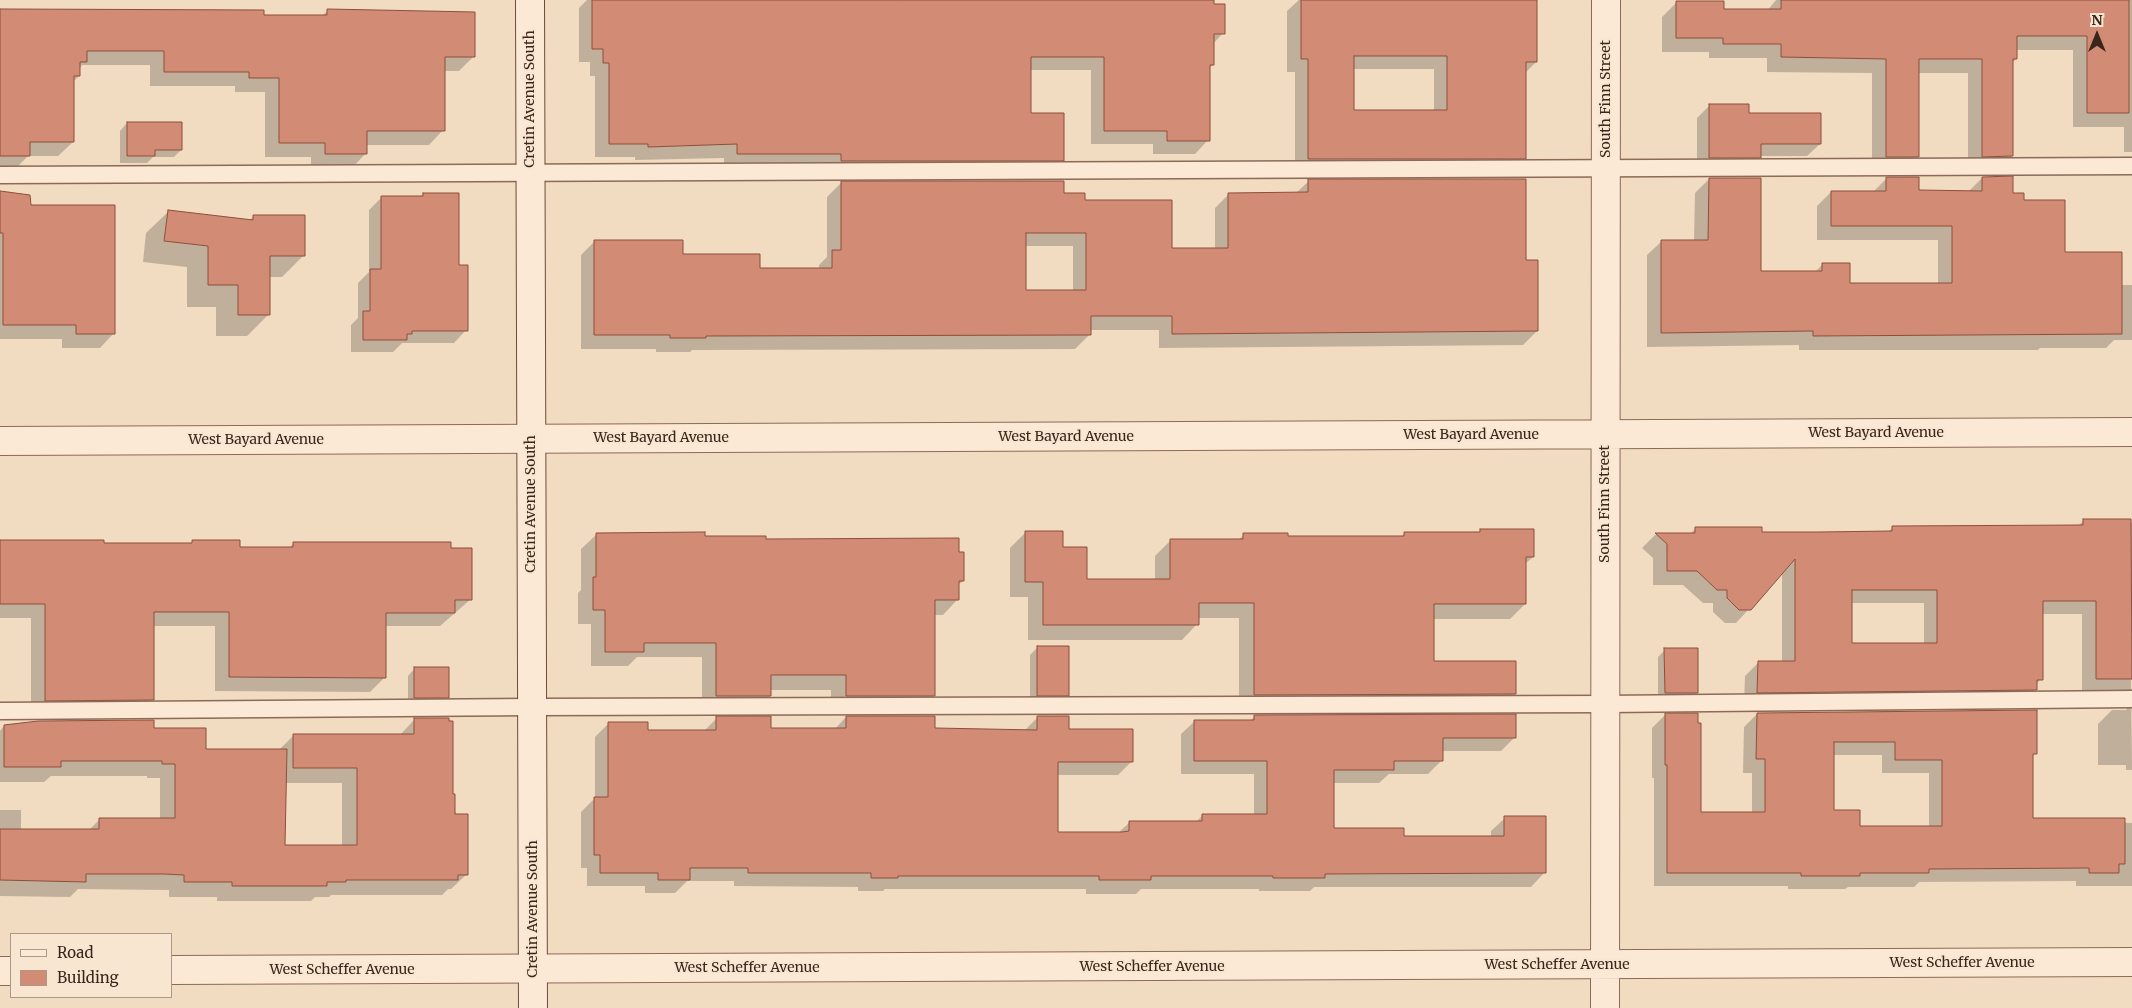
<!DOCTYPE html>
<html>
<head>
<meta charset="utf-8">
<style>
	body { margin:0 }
	#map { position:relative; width:2132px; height:1008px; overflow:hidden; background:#f1dbc1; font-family:Merriweather,serif }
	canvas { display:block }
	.legend { position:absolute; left:10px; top:933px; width:162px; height:65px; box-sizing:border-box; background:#f8e6d1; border:1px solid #ac9989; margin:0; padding:6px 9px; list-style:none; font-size:15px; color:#3a261c }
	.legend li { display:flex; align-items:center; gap:10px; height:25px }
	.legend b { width:25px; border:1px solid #ac9989 }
	.north { position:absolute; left:2072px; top:10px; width:50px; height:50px; -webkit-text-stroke:4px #f8e6d1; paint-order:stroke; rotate:0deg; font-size:14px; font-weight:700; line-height:20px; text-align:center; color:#3a261c }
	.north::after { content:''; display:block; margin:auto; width:18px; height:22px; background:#3a261c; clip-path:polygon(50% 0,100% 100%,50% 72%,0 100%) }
</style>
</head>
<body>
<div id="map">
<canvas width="2132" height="1008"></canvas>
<ul class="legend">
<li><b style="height:6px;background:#fbe9d5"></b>Road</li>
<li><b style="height:14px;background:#d28b74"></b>Building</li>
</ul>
<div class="north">N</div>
</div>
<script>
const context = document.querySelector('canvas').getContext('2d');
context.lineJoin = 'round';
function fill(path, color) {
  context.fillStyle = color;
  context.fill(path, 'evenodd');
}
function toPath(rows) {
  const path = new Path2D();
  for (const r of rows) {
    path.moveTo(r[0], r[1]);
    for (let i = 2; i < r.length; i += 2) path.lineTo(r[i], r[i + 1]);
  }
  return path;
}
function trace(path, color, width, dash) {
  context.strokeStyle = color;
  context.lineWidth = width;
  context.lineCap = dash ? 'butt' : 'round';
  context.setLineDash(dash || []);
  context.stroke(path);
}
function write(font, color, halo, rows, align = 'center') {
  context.font = font + ' Merriweather,serif';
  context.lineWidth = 4;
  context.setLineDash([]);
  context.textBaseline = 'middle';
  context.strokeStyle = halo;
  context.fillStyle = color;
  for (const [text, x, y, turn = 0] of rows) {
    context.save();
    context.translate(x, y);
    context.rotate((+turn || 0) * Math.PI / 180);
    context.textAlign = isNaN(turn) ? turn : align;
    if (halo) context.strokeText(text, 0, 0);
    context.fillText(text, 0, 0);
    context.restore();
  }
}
const shadow = toPath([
	[587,0,1213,0,1213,5,1223,33,1213,44,1213,65,1208,69,1208,140,1195,154,1153,154,1153,144,1091,144,1091,70,1030,70,1030,114,1063,160,1049,174,724,168,724,158,635,160,635,157,595,157,595,76,590,76,590,62,579,62,579,8],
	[1299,0,1533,0,1536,62,1525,73,1525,158,1511,172,1295,173,1295,72,1287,72,1287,11],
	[1352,69,1434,69,1434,112,1352,112],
	[1776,0,2132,0,2132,152,2124,152,2124,127,2073,127,2073,50,2016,50,2016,59,2012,63,2012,156,1997,171,1968,171,1968,73,1918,73,1918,156,1904,171,1872,171,1872,73,1767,72,1767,58,1709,58,1709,52,1662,52,1662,17,1677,2,1723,11,1767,11],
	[0,10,263,16,322,16,327,11,473,57,459,71,443,71,443,130,429,145,366,145,366,153,352,168,311,168,311,157,265,157,265,92,235,92,235,86,150,86,150,65,82,65,79,69,79,76,73,82,73,142,58,156,28,156,14,170,0,170],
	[1709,106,1748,114,1820,144,1807,156,1760,156,1748,169,1697,170,1697,118],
	[127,123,181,150,174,157,153,157,147,163,120,163,120,131],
	[1887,178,1918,191,1968,192,1982,178,2023,201,2063,254,2121,285,2132,285,2132,340,2114,340,2106,348,2040,348,2038,350,1799,350,1799,345,1647,347,1647,255,1662,241,1694,241,1695,193,1709,179,1760,272,1815,272,1823,264,1849,284,1938,284,1938,240,1817,240,1817,206,1831,192,1873,192],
	[1309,181,1525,261,1537,331,1523,345,1159,348,1159,330,1089,330,1089,335,1075,349,692,350,690,352,656,352,656,349,581,349,581,255,595,241,758,269,819,269,819,265,827,257,827,197,841,183,1063,194,1084,201,1170,250,1215,250,1215,208,1229,194,1296,193],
	[1025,246,1073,246,1073,291,1025,291],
	[0,193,30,206,114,333,100,348,62,348,62,339,0,339],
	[423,194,458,266,466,330,454,343,402,343,393,352,351,352,351,325,358,318,358,283,369,272,369,210,382,197,420,197],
	[168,212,249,221,253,217,303,256,282,277,269,277,269,314,247,336,216,336,216,307,187,307,187,267,143,262,146,233],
	[2084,520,2132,523,2132,596,2130,596,2132,770,2126,770,2126,765,2098,765,2098,724,2112,710,2127,710,2123,703,2082,692,2082,614,2041,614,2041,679,2035,685,2035,689,2022,703,1744,706,1745,676,1758,663,1782,663,1782,573,1736,623,1725,623,1713,612,1713,603,1703,603,1683,585,1653,585,1653,558,1642,548,1655,535,1689,535,1695,529,1760,533,1888,532,1893,527,2078,526],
	[1851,603,1924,603,1924,644,1851,644],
	[1481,530,1533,557,1525,564,1525,604,1510,619,1432,619,1432,663,1515,694,1499,709,1239,710,1239,618,1197,618,1197,624,1182,640,1028,640,1028,597,1010,597,1010,548,1026,532,1062,548,1086,580,1155,580,1155,556,1171,540,1238,540,1244,535,1287,537,1401,537,1405,533,1478,533],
	[596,535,765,540,957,553,963,581,957,586,957,600,943,615,934,615,934,695,919,710,831,710,831,690,770,690,770,696,755,711,702,711,702,657,637,657,628,666,591,666,591,624,578,624,578,593,581,590,581,549],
	[0,541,103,544,191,544,193,542,238,548,289,548,294,543,450,549,471,599,440,626,384,626,384,678,370,692,215,691,215,626,152,626,152,699,138,713,31,714,31,618,0,618],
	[1038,647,1068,695,1060,702,1030,702,1030,655],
	[1665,650,1697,693,1689,700,1658,700,1658,657],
	[415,668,447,697,440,704,408,705,408,676],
	[1757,714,2035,753,2031,757,2031,819,2132,823,2132,886,2076,886,2076,881,1919,882,1914,887,1848,887,1845,889,1788,889,1788,886,1654,886,1654,778,1652,778,1652,728,1665,715,1700,814,1752,814,1752,773,1743,773,1744,727],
	[1833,755,1882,755,1882,773,1929,773,1929,828,1859,828,1833,811],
	[1255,716,1515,737,1501,751,1442,751,1442,760,1428,774,1389,774,1379,783,1332,783,1332,829,1402,838,1491,838,1491,831,1505,818,1544,873,1531,887,1314,887,1310,891,1259,891,1259,889,1141,889,1136,894,1086,894,1086,889,885,889,883,891,858,891,858,887,734,886,734,881,687,881,675,893,645,893,645,886,587,886,587,868,581,868,581,812,595,798,595,737,609,723,647,731,704,731,717,718,770,730,834,730,846,717,934,729,1024,731,1038,717,1132,761,1118,775,1057,775,1057,833,1118,833,1130,822,1196,822,1203,815,1254,815,1254,774,1181,774,1181,734,1195,721,1250,721],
	[415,719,452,795,467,874,451,889,448,889,442,895,331,895,329,897,315,897,311,901,217,901,217,897,169,897,169,890,78,889,70,897,0,896,0,810,21,810,21,831,88,831,100,819,160,819,160,778,147,778,147,776,51,776,44,782,0,782,0,731,4,726,152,729,205,751,278,751,294,735,400,735],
	[285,783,342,783,342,846,284,846]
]);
const building = toPath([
	[592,0,1214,0,1214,4,1225,4,1225,34,1214,34,1214,65,1210,65,1210,141,1167,141,1167,131,1104,131,1104,57,1031,57,1031,113,1064,113,1064,161,841,161,841,154,737,154,737,144,648,147,648,144,609,144,609,63,603,63,603,49,592,49,592,0],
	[1301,0,1537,0,1537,62,1526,62,1526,159,1308,159,1308,59,1301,59,1301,0],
	[1354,56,1447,56,1447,110,1354,110,1354,56],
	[1781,0,2129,0,2129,113,2087,113,2087,36,2017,36,2017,59,2013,59,2013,156,1982,157,1982,59,1919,59,1919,157,1886,157,1886,59,1781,57,1781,44,1723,44,1723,38,1676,38,1676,1,1724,1,1724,9,1781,9,1781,0],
	[0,9,264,10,264,15,327,15,327,9,475,12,475,57,445,57,445,131,367,131,367,154,325,154,325,143,279,143,279,78,249,78,249,72,164,72,164,51,87,51,87,62,80,62,80,76,74,76,74,142,30,142,30,156,0,156,0,9],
	[1709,104,1749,104,1749,113,1821,113,1821,144,1761,144,1761,158,1709,158,1709,104],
	[127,122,182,122,182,150,155,150,155,156,127,156,127,122],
	[2013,176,2013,193,2024,193,2024,200,2065,200,2065,252,2122,252,2122,334,1813,336,1813,331,1661,333,1661,240,1708,240,1709,178,1761,178,1761,271,1822,271,1822,263,1850,263,1850,283,1952,283,1952,226,1831,226,1831,191,1886,191,1886,177,1919,177,1919,190,1982,191,1982,177,2013,176],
	[1308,179,1526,179,1526,260,1538,260,1538,331,1172,334,1172,316,1091,316,1091,335,706,336,706,338,670,338,670,335,594,335,594,240,683,240,683,254,760,254,760,268,832,268,832,250,841,250,841,181,1064,181,1064,193,1085,193,1085,200,1172,200,1172,248,1228,248,1228,193,1308,192,1308,179],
	[1026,233,1086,233,1086,290,1026,290,1026,233],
	[0,191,30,195,31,205,115,205,115,334,76,334,76,325,3,325,3,233,0,233,0,191],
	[423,193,459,193,459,265,468,265,468,331,412,331,412,334,407,334,407,340,363,340,363,311,370,311,370,269,381,269,381,196,423,196,423,193],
	[168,210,253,220,253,215,305,215,305,256,270,256,270,315,238,315,238,285,208,285,208,246,164,241,168,210],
	[2083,519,2131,519,2132,679,2096,679,2096,601,2043,601,2043,680,2037,680,2037,690,1757,693,1758,661,1795,661,1795,559,1751,610,1739,610,1727,598,1727,590,1717,590,1697,571,1667,571,1667,544,1655,533,1695,533,1695,527,1762,527,1762,532,1819,532,1892,531,1892,526,2083,525,2083,519],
	[1852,590,1937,590,1937,643,1852,643,1852,590],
	[1480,529,1534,529,1534,557,1526,557,1526,604,1434,604,1434,661,1516,661,1516,694,1254,695,1254,603,1199,603,1199,625,1043,625,1043,582,1025,582,1025,531,1063,531,1063,547,1087,547,1087,579,1170,579,1170,539,1243,539,1243,533,1288,533,1288,536,1404,536,1404,532,1480,532,1480,529],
	[705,532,705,536,766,536,766,539,959,538,959,552,964,552,964,581,959,581,959,600,935,600,935,696,846,696,846,675,771,675,771,696,716,696,716,643,644,643,644,652,605,652,605,610,593,610,593,577,596,577,596,533,705,532],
	[0,540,104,540,104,543,192,543,192,540,240,540,240,547,293,547,293,542,451,542,451,548,472,548,472,600,455,600,455,613,386,613,386,678,229,677,229,612,154,612,154,700,45,701,45,604,0,604,0,540],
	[1037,646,1069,646,1069,696,1037,696,1037,646],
	[1664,648,1698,648,1698,693,1665,693,1664,648],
	[414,667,449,667,449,698,414,698,414,667],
	[2037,710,2037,754,2033,754,2033,818,2125,818,2125,864,2119,864,2119,873,2089,873,2089,868,1929,869,1929,873,1860,873,1860,876,1801,876,1801,873,1667,873,1667,765,1665,765,1665,713,1698,713,1698,723,1701,723,1701,812,1765,812,1765,759,1756,759,1757,713,2037,710],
	[1834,742,1895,742,1895,760,1942,760,1942,826,1860,826,1860,810,1834,810,1834,742],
	[1516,714,1516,738,1443,738,1443,761,1394,761,1394,770,1334,770,1334,828,1404,828,1404,836,1504,836,1504,816,1546,816,1546,873,1325,874,1325,878,1273,878,1273,876,1151,876,1151,880,1099,880,1099,876,898,876,898,878,871,878,871,873,748,873,748,868,690,868,690,880,658,880,658,873,600,873,600,855,594,855,594,797,608,797,608,722,648,722,648,730,716,730,716,716,771,716,771,728,846,728,846,716,935,716,935,728,1037,730,1037,716,1069,716,1069,729,1133,729,1133,762,1058,762,1058,832,1122,832,1129,831,1129,821,1202,821,1202,814,1267,814,1267,761,1194,761,1194,720,1254,720,1254,715,1516,714],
	[414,718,449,718,449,721,453,721,453,794,455,794,455,814,468,814,468,875,458,875,458,880,346,880,346,882,327,882,327,886,232,886,232,882,184,882,184,875,164,874,86,874,86,882,0,880,0,829,99,829,99,818,175,818,175,764,162,764,162,761,61,761,61,767,4,767,4,725,38,721,154,720,154,728,206,728,206,749,287,749,285,845,357,845,357,768,293,768,293,734,414,734,414,718]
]);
const lane = toPath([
	[0,175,2132,166],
	[0,711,532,707,1605,704,2132,699]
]);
const street = toPath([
	[0,441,2132,432],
	[171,970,2132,962],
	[0,971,11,971],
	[1605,1008,1606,0]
]);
const secondary = toPath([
	[530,0,533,1008]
]);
const streetNames = [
	["Cretin Avenue South",530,99,-90],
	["South Finn Street",1606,99,-90],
	["West Bayard Avenue",1876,433],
	["West Bayard Avenue",1471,435],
	["West Bayard Avenue",1066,437],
	["West Bayard Avenue",661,438],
	["West Bayard Avenue",256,440],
	["Cretin Avenue South",531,504,-90],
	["South Finn Street",1605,504,-90],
	["Cretin Avenue South",533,909,-90],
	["West Scheffer Avenue",1962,963],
	["West Scheffer Avenue",1557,965],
	["West Scheffer Avenue",1152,967],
	["West Scheffer Avenue",747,968],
	["West Scheffer Avenue",342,970]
];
fill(shadow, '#0003');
fill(building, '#d28b74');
trace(building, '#8d4e3b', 1);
trace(lane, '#8c6a57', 19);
trace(street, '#8c6a57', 30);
trace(secondary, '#6d4b3a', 30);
trace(lane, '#fbe9d5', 16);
trace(street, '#fbe9d5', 28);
trace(secondary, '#fbe9d5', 28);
write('14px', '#3a261c', '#f8e6d1', streetNames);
</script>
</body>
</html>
